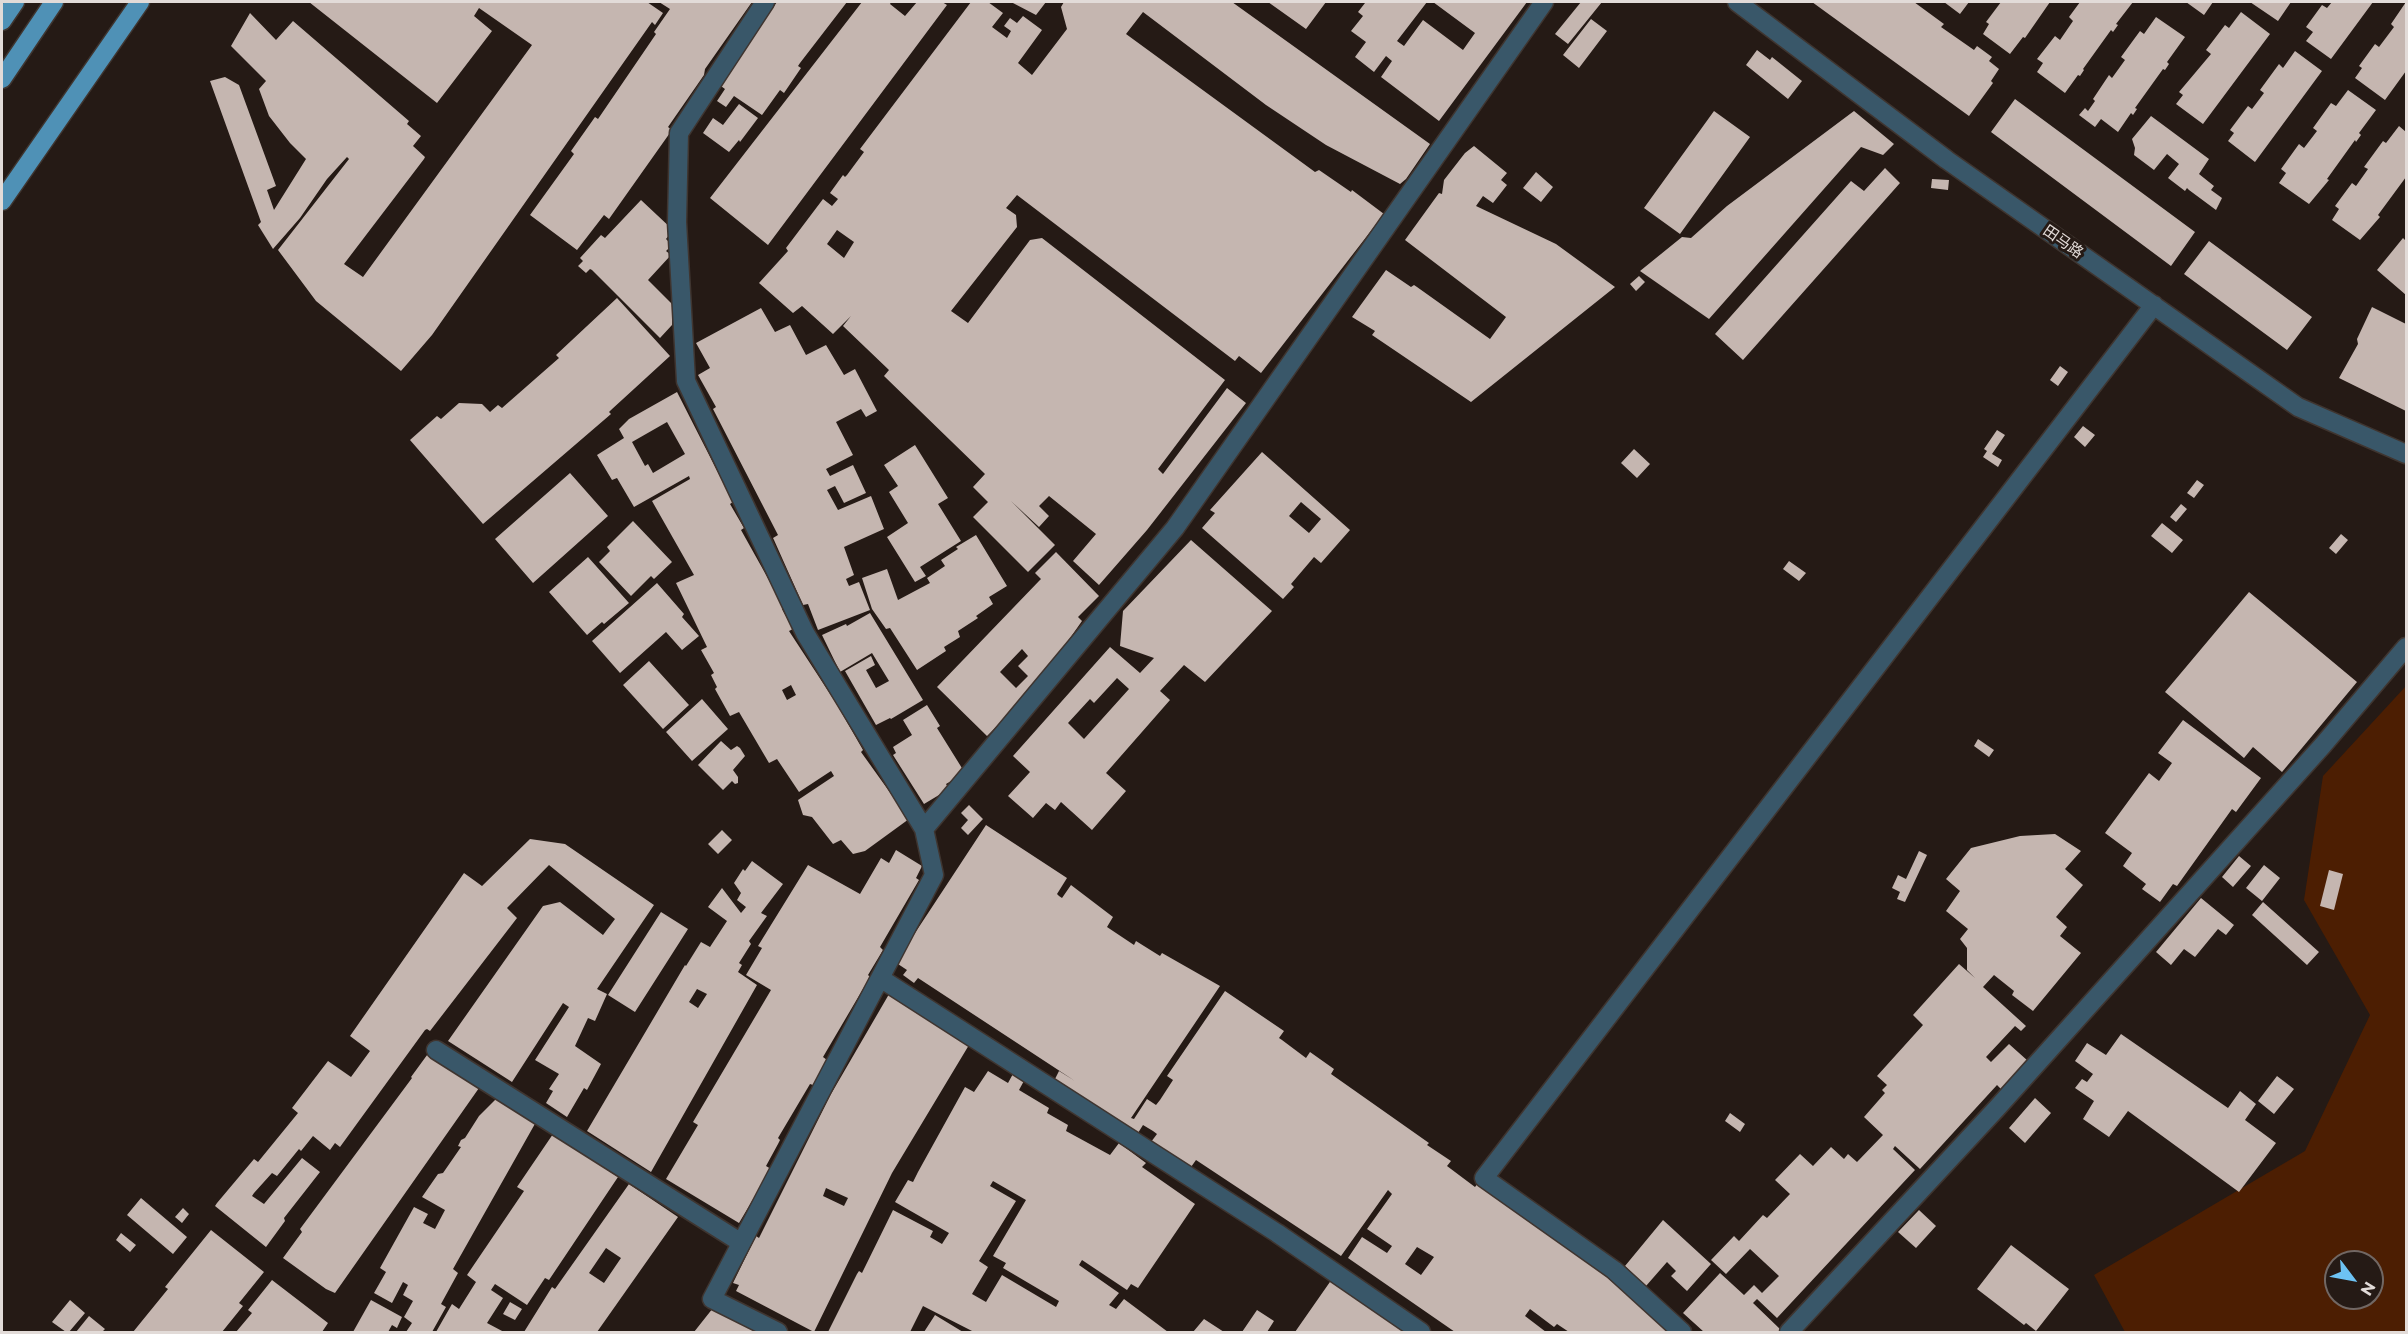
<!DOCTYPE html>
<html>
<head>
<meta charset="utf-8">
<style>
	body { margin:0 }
	#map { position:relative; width:2408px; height:1334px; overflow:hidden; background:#251a15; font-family:Montserrat,sans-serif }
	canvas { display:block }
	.frame { position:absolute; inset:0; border:3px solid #e2dbd8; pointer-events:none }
	.north { position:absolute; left:2324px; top:1250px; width:60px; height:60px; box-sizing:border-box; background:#251a15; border:2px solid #716763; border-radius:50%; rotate:122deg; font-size:16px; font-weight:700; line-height:24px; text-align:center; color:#e2dbd8 }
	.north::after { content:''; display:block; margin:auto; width:21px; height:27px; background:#6dc2f3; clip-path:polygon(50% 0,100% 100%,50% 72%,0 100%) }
</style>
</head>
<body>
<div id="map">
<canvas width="2408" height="1334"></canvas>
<div class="frame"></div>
<div class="north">N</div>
</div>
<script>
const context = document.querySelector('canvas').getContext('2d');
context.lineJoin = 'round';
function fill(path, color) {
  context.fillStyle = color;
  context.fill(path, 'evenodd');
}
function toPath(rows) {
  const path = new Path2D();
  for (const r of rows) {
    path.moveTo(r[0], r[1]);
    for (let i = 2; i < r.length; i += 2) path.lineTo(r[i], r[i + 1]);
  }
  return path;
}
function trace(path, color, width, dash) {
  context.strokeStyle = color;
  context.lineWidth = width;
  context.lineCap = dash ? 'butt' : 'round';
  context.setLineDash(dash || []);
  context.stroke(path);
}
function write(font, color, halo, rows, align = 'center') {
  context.font = font + ' Montserrat,"Noto Sans SC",sans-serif';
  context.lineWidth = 6;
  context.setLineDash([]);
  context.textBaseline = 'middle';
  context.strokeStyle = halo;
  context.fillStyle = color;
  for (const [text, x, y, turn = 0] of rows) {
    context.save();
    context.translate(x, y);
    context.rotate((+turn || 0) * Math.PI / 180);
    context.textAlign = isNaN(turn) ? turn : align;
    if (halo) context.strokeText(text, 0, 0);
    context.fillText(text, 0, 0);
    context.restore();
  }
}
const green = toPath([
	[2406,686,2406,1332,2125,1332,2094,1275,2305,1151,2370,1015,2304,900,2323,776],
	[2336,1262,2372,1262,2372,1298,2336,1298]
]);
const building = toPath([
	[309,2,647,2,663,13,655,25,652,22,432,335,401,371,316,301,278,250,349,159,347,157,327,179,300,218,273,249,258,225,261,222,210,81,225,77,239,85,276,186,267,190,274,210,306,159,290,143,269,116,259,89,266,81,231,46,250,13,276,40,293,21,409,121,407,124,421,136,413,146,425,157,424,159,344,264,363,277,532,45,479,8,474,16,492,31,437,103],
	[659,2,752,2,705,69,704,75,668,127,672,130,609,219,604,215,577,250,530,215,574,154,571,151,595,117,598,119,656,34,654,32,670,9],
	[777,2,847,2,800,63,798,66,801,68,784,93,780,90,762,115,734,96,726,107,717,101,725,89,718,84],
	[862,2,891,2,890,4,905,16,917,2,942,2,947,5,768,245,710,198],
	[971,2,988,2,1003,13,992,27,1007,38,1011,31,1004,26,1010,18,1017,23,1023,16,1042,30,1018,63,1032,75,1067,29,1061,7,1064,2,1232,2,1430,144,1406,179,1400,184,1326,145,1266,105,1143,12,1126,34,1315,172,1319,170,1351,192,1352,190,1384,214,1261,373,1239,356,1235,361,1017,195,1006,208,1016,215,1017,227,951,311,968,323,1030,240,1042,238,1225,380,1158,469,1163,474,1227,388,1246,403,1147,530,1099,585,1073,561,1096,534,1049,496,1039,506,1049,516,1039,527,1011,501,1055,545,1028,572,973,517,988,502,973,487,985,474,884,376,889,370,843,326,851,316,833,334,802,306,793,313,759,283,788,251,786,248,823,199,832,206,838,199,830,193,843,175,845,177,847,175,864,152,860,149],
	[837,230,854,242,844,258,827,244],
	[1011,2,1046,2,1036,15],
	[1268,2,1326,2,1306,29],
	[1363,2,1427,2,1397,41,1404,46,1423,20,1463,50,1475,33,1433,2,1527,2,1439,121,1381,77,1392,61,1386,56,1374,72,1355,57,1366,42,1351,31,1363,16,1358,12,1365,3],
	[1581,2,1602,2,1568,44,1555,34],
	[1812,2,1914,2,1944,24,1941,27,1974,50,1977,46,1992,57,1989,61,1999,69,1991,81,1993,83,1969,116],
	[1944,2,1969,2,1960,14],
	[2001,2,2050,2,2025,38,2023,37,2010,54,1983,34,1989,24,1986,22],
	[2080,2,2133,2,2116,24,2118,25,2113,32,2111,30,2083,69,2084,70,2080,76,2078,75,2065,93,2037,72,2043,63,2037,59,2055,36,2060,40,2073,21,2069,17],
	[2186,2,2213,2,2204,15],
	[2250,2,2291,2,2278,21],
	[2332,2,2373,2,2331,59,2306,41,2313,32,2306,27,2322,5,2327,8],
	[2406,2,2406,71,2385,100,2355,78,2362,68,2359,66,2375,44,2379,47,2394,27,2391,24],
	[2241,12,2270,34,2203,124,2176,104,2183,95,2179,92,2211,54,2206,50,2225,25,2229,28],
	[2156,17,2185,37,2167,62,2169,64,2165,70,2163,69,2135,108,2137,109,2133,115,2131,113,2118,132,2101,119,2095,127,2079,115,2085,108,2088,111,2095,101,2093,99,2109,75,2112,78,2125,60,2121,57,2140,31,2144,34],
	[1591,19,1607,31,1579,68,1563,55],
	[1757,50,1770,60,1772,57,1802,81,1788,99,1746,65],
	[2295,51,2322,71,2255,162,2228,141,2234,133,2230,130,2248,106,2252,109,2264,93,2260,90,2279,64,2283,68],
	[2348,90,2376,110,2359,133,2361,135,2356,142,2355,140,2327,179,2329,180,2309,204,2279,183,2286,173,2281,169,2299,144,2304,148,2317,131,2313,128,2331,103,2336,106],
	[2015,99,2195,232,2171,266,1991,132],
	[739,104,758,118,740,142,739,140,729,152,703,133,713,118,723,125],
	[1714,111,1750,137,1680,234,1644,208],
	[1854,111,1894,144,1883,155,1861,147,1709,319,1640,271,1682,237,1691,238,1727,206],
	[2151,116,2209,159,2199,174,2214,186,2211,190,2222,198,2216,210,2189,190,2187,188,2185,191,2168,178,2179,164,2167,154,2154,170,2134,155,2135,148,2132,139],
	[2399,126,2406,132,2406,177,2378,215,2380,217,2360,240,2332,220,2339,209,2335,206,2352,183,2356,186,2368,169,2364,167,2383,141,2386,143],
	[1474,146,1507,173,1501,180,1507,185,1493,203,1483,196,1476,206,1556,244,1615,287,1471,402,1372,335,1375,331,1352,317,1386,270,1411,287,1414,285,1417,287,1490,339,1506,317,1405,240,1439,193,1442,194,1444,180,1465,153],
	[1885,168,1900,183,1743,360,1715,334,1851,181,1864,191],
	[1536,172,1553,187,1541,202,1523,188],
	[1932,179,1949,180,1948,190,1931,188],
	[641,200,673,230,666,239,672,245,666,251,671,255,648,280,673,305,672,325,660,338,592,270,590,269,586,273,578,266,583,261,580,258,601,235,605,238],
	[2403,238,2406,241,2406,295,2377,270],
	[2209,241,2312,317,2287,350,2184,274],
	[1639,276,1645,282,1636,291,1630,284],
	[617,298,670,356,611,410,609,412,611,414,483,524,410,440,437,416,441,419,459,403,482,404,490,412,498,405,502,408,559,358,556,355],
	[2372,307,2406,324,2406,411,2339,378,2358,344,2357,339],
	[761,308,775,332,790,325,806,355,826,345,844,375,855,369,877,411,866,417,861,409,836,422,853,455,826,469,830,476,853,465,866,493,844,503,835,486,827,490,838,510,871,496,884,529,844,547,854,575,846,579,849,586,859,582,870,610,818,630,808,604,803,605,774,540,773,538,778,535,713,409,716,407,698,375,710,368,696,343],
	[2060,366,2068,372,2058,386,2050,380],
	[677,392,733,502,730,504,744,528,741,530,784,607,782,609,793,629,789,631,836,703,863,750,861,752,909,819,865,851,853,854,841,840,833,844,812,817,803,815,798,800,834,776,831,771,799,792,777,759,769,763,739,712,730,716,715,689,717,687,711,675,714,673,701,650,707,647,676,583,694,575,652,501,690,479,689,476,634,507,617,478,612,480,597,455,624,438,619,429,629,419],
	[667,422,685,454,653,473,648,464,645,466,632,442],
	[791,685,796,695,787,700,782,690],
	[2083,426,2095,435,2085,447,2074,437],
	[1997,430,2005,435,1992,454,2002,460,1998,467,1983,457,1987,451,1984,449],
	[915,445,948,498,938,504,961,541,920,567,926,576,915,582,887,537,908,523,889,492,898,486,884,465],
	[1634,449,1650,464,1637,478,1621,463],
	[1262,452,1350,530,1321,563,1314,557,1291,584,1294,587,1283,599,1202,528,1215,513,1210,510],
	[1301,502,1321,519,1309,533,1289,516],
	[570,473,608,516,533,583,495,539],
	[2197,480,2204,485,2194,498,2187,493],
	[2181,504,2187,509,2176,522,2170,517],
	[633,521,672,562,654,579,651,576,631,596,599,562,610,551,607,547],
	[2162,523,2183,540,2172,553,2151,536],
	[2341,534,2348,540,2336,554,2329,548],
	[976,535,1007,586,989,597,993,604,976,616,978,618,958,631,960,637,944,647,946,651,917,670,890,628,886,629,872,609,862,578,887,569,898,600,930,583,927,578,945,566,941,560,958,549,956,547],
	[1191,540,1272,611,1205,682,1184,665,1160,691,1170,700,1106,773,1126,791,1092,830,1061,802,1055,810,1046,803,1033,818,1008,796,1030,772,1013,756,1110,647,1140,673,1154,658,1120,646,1123,611],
	[1117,678,1129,689,1084,739,1068,723,1090,699,1094,703],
	[1056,552,1099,596,1078,617,1082,621,1056,658,1012,709,1012,711,987,736,937,687,1039,581,1041,579,1035,573],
	[1022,649,1028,656,1018,666,1028,676,1016,688,1000,672],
	[588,557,629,603,604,624,602,622,587,635,549,592],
	[1789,561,1806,573,1799,581,1783,569],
	[657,583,684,614,682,617,699,636,682,650,666,632,620,673,592,641],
	[2249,592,2357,682,2282,772,2253,747,2244,758,2165,692],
	[870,613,923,700,891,719,890,718,876,725,845,671,871,656,875,665,866,670,876,688,889,681,872,653,840,672,822,635,846,624,847,626],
	[649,661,689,705,663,729,623,685],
	[702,699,728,729,692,761,666,732],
	[927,705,940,726,937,728,965,773,946,784,949,789,924,804,893,755,896,753,893,747,912,735,903,720],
	[2183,720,2261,778,2236,812,2232,809,2177,886,2173,884,2160,902,2142,889,2146,884,2123,866,2132,853,2105,833,2149,773,2159,781,2172,763,2158,753],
	[1978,739,1994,750,1989,757,1974,746],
	[721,741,731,750,737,746,740,748,745,756,733,770,738,777,738,783,735,784,732,781,723,790,698,765],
	[969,805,983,819,968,835,961,828,968,820,961,813],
	[986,825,1067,878,1057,894,1059,896,1062,898,1071,885,1113,917,1107,927,1134,945,1136,941,1160,956,1162,953,1220,986,1131,1118,1134,1119,1147,1099,1156,1105,1160,1100,1173,1080,1167,1076,1225,991,1284,1031,1279,1038,1282,1040,1306,1058,1310,1052,1334,1069,1331,1074,1429,1143,1427,1145,1451,1161,1447,1166,1475,1187,1479,1182,1572,1252,1575,1250,1671,1332,1569,1332,1557,1324,1554,1327,1530,1309,1525,1316,1546,1332,1455,1332,1348,1258,1362,1237,1387,1253,1392,1246,1367,1229,1392,1194,1388,1190,1341,1256,1196,1160,1191,1167,1151,1142,1157,1134,1153,1131,1143,1125,1138,1133,1055,1079,1059,1071,1075,1081,918,978,914,983,903,975,907,970,898,964,913,936],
	[1417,1247,1434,1257,1421,1275,1405,1264],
	[722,830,732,840,718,854,708,844],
	[2055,834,2081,851,2065,869,2083,885,2056,917,2067,927,2060,936,2081,953,2033,1011,2012,995,2014,991,1994,975,1983,987,2026,1026,2021,1031,2015,1026,1986,1057,1991,1062,2009,1044,2028,1061,2002,1090,1997,1085,1920,1169,1895,1146,1893,1149,1915,1170,1777,1318,1757,1299,1753,1303,1781,1330,1778,1332,1704,1332,1683,1313,1720,1273,1744,1295,1754,1285,1762,1293,1779,1276,1750,1249,1726,1274,1711,1260,1734,1236,1739,1241,1763,1215,1767,1218,1790,1194,1775,1180,1800,1154,1813,1166,1831,1147,1844,1159,1848,1154,1857,1162,1883,1135,1864,1117,1885,1093,1882,1090,1887,1085,1877,1076,1923,1025,1913,1015,1959,964,1975,978,1967,970,1967,948,1960,939,1968,929,1946,911,1960,891,1946,879,1971,848,2020,836],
	[530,839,565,844,654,905,597,989,607,994,595,1021,588,1018,575,1046,601,1064,587,1090,584,1088,567,1117,546,1103,553,1091,549,1089,559,1074,535,1060,569,1007,563,1003,512,1082,448,1041,543,906,560,902,603,935,615,919,549,865,507,908,517,918,430,1031,427,1029,425,1030,340,1147,335,1143,330,1150,313,1136,301,1151,299,1149,277,1176,272,1173,254,1193,252,1196,264,1204,302,1158,320,1172,284,1218,285,1221,266,1247,215,1206,217,1203,254,1159,258,1162,298,1113,292,1108,328,1061,351,1077,370,1051,350,1036,464,873,482,886],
	[896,850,922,866,916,878,919,880,880,947,883,950,868,975,870,977,823,1057,827,1060,813,1085,810,1084,778,1138,780,1140,778,1144,766,1166,771,1169,757,1197,755,1196,739,1223,666,1179,698,1125,693,1122,771,990,746,975,762,948,758,946,808,865,860,894,881,858,889,863],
	[1919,851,1927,855,1905,902,1897,899,1900,892,1892,888,1898,875,1906,879],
	[2239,856,2251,866,2233,887,2222,877],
	[752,861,783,884,761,913,767,916,749,941,751,944,739,963,742,965,738,972,757,985,651,1172,587,1131,685,965,686,966,701,942,710,947,727,921,708,907,722,888,741,913,746,907,737,900,741,893,734,883,743,869,745,871],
	[697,989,707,994,698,1008,689,1002],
	[2264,865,2280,878,2262,901,2246,888],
	[2329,870,2343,874,2334,910,2320,906],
	[2201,898,2234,925,2226,935,2218,929,2195,957,2184,949,2171,965,2156,952],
	[2263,902,2319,952,2307,965,2252,915],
	[661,912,688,929,635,1012,608,995],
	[892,989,972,1040,892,1173,814,1332,736,1291,739,1285,733,1283,756,1236,759,1238,831,1094],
	[826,1188,848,1198,844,1206,823,1196],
	[2121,1034,2228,1108,2240,1091,2256,1104,2245,1120,2276,1143,2239,1192,2128,1111,2109,1137,2083,1119,2094,1101,2075,1088,2082,1079,2087,1082,2093,1074,2075,1061,2087,1043,2106,1055],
	[430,1051,479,1088,335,1293,326,1289,283,1258,302,1232,300,1229,412,1078,411,1077],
	[988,1071,1008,1083,1014,1072,1025,1079,1019,1090,1049,1108,1047,1113,1068,1125,1066,1131,1110,1155,1119,1143,1146,1163,1142,1167,1195,1204,1138,1288,1131,1284,1127,1290,1082,1260,1079,1265,1119,1293,1109,1305,1116,1309,1124,1299,1168,1332,974,1332,923,1306,910,1332,828,1332,857,1274,859,1271,862,1273,893,1210,933,1231,930,1237,942,1244,949,1233,895,1202,908,1180,913,1182,918,1172,965,1087,974,1092],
	[993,1181,1026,1200,993,1256,1006,1263,1003,1268,1059,1301,1056,1307,1002,1275,986,1302,972,1294,988,1267,979,1261,1016,1201,990,1186],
	[2277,1076,2294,1089,2274,1114,2258,1101],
	[2035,1098,2051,1113,2025,1143,2009,1128],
	[496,1099,536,1122,453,1269,458,1273,441,1304,446,1307,432,1332,406,1332,412,1323,404,1317,413,1301,403,1295,408,1285,403,1282,392,1303,374,1293,386,1272,380,1268,414,1207,428,1214,423,1223,435,1229,445,1210,422,1197,438,1174,443,1173,461,1147,458,1146,461,1140,465,1138,479,1116],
	[1730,1113,1745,1124,1740,1132,1725,1121],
	[553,1134,618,1177,549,1280,545,1278,527,1305,495,1284,491,1290,503,1298,487,1323,504,1332,436,1332,452,1304,459,1309,476,1282,467,1275,524,1191,517,1187],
	[629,1184,678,1217,597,1332,524,1332,552,1287,555,1289],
	[606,1248,621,1258,604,1283,589,1273],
	[141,1198,187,1237,173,1254,127,1215],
	[183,1208,189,1214,182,1223,175,1217],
	[1919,1210,1936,1226,1916,1248,1898,1232],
	[1663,1220,1711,1264,1687,1291,1671,1276,1676,1271,1667,1262,1646,1286,1625,1266],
	[211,1230,264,1272,239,1303,243,1306,222,1332,133,1332,168,1289,165,1287],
	[121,1233,136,1245,130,1252,116,1240],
	[2011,1245,2069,1289,2036,1331,2026,1323,2024,1325,1977,1289],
	[1332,1279,1408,1332,1295,1332],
	[272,1280,328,1323,322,1332,236,1332,252,1313,248,1310],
	[70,1300,85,1313,69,1332,66,1332,52,1322],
	[371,1300,402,1317,397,1328,392,1325,388,1332,353,1332],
	[510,1302,522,1309,515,1320,503,1314],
	[713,1308,730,1319,732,1316,762,1332,694,1332],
	[1257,1310,1274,1321,1267,1332,1242,1332],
	[935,1315,963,1332,924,1332],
	[89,1316,105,1329,102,1332,76,1332],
	[1204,1319,1224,1332,1193,1332]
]);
const minor = toPath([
	[765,2,679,133,677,222,686,381,805,633,924,829,934,875,712,1299,778,1332],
	[1737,2,1947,160,2298,407,2406,454],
	[924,829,1175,528,1544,2],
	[880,978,1277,1233,1421,1332],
	[436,1050,740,1242],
	[1682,1332,1614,1270,1484,1178,2154,305],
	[1789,1332,1997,1108,2323,745,2406,647]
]);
const major = toPath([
	[2,21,15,2],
	[2,79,54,2],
	[2,201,140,2]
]);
const streetNames = [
	["田马路",2063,242,35]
];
fill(green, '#4c1e02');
fill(building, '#c5b6b0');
trace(minor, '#3f3530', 21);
trace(major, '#3f3530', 21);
trace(minor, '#395769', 18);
trace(major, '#4f91b6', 18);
write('15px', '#e2dbd8', '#251a15', streetNames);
</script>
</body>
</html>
